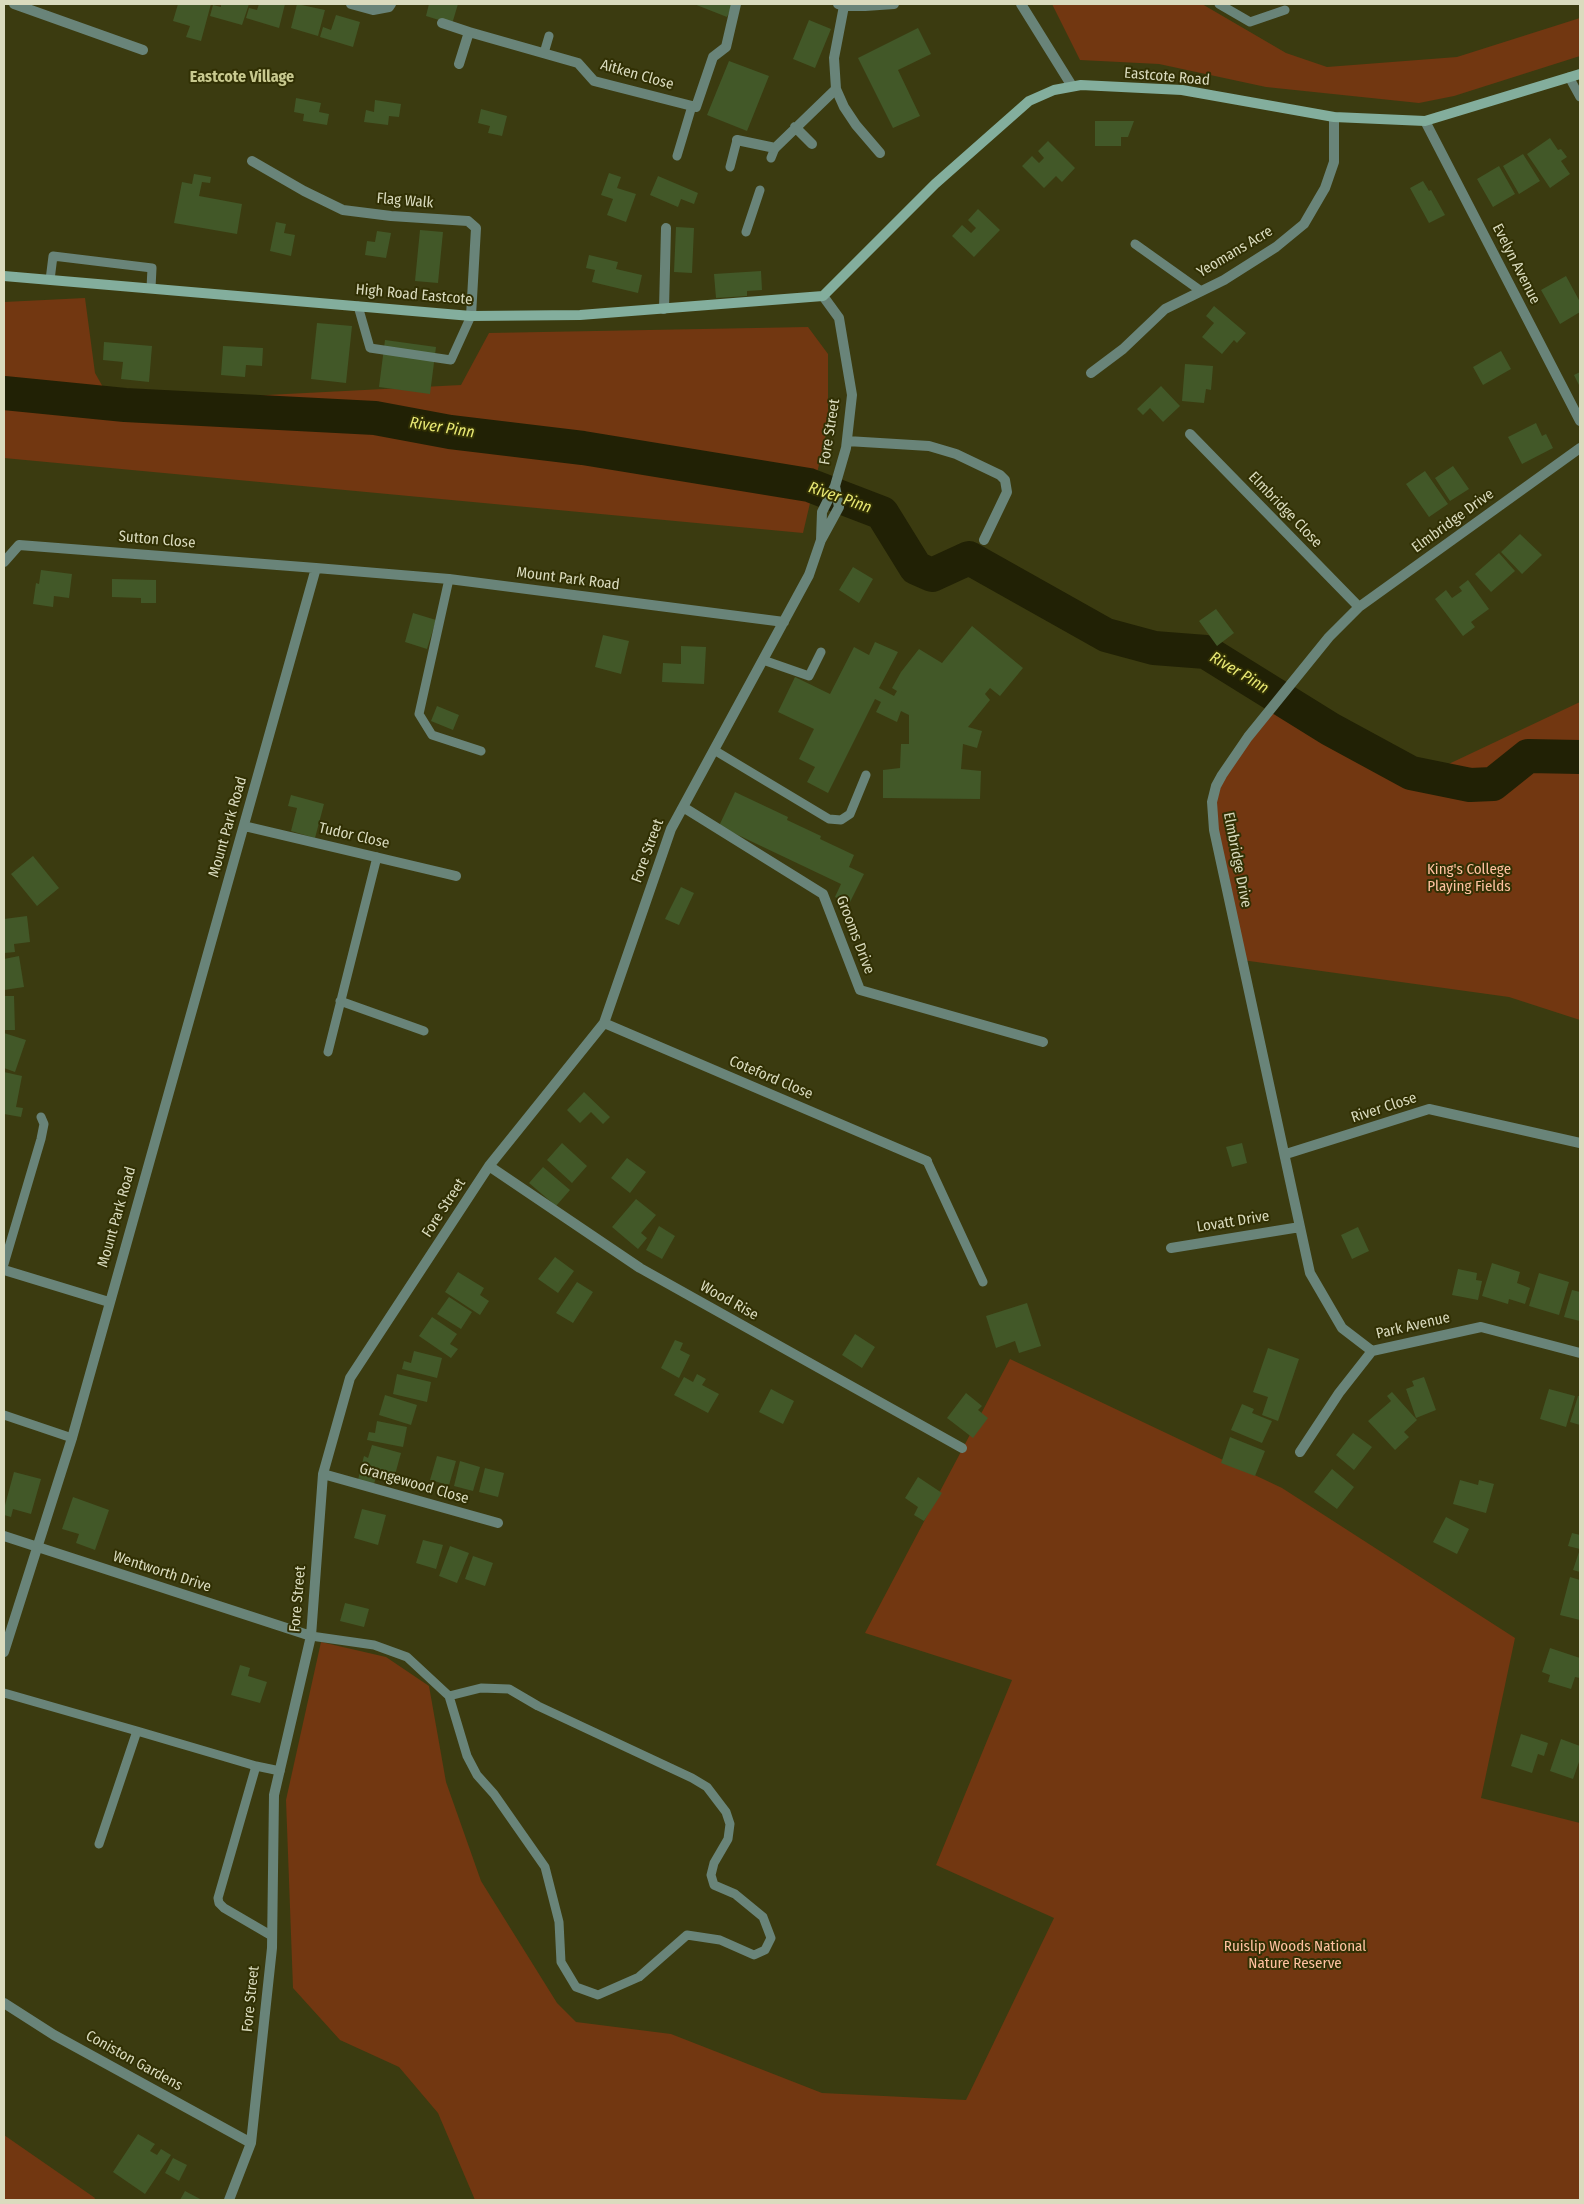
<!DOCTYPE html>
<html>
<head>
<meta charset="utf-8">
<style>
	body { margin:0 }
	#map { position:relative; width:1584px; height:2204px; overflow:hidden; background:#3b3b10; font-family:"Fira Sans Condensed",sans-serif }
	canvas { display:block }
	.frame { position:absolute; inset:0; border:5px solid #dadbbe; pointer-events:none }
</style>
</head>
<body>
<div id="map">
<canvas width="1584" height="2204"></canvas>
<div class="frame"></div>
</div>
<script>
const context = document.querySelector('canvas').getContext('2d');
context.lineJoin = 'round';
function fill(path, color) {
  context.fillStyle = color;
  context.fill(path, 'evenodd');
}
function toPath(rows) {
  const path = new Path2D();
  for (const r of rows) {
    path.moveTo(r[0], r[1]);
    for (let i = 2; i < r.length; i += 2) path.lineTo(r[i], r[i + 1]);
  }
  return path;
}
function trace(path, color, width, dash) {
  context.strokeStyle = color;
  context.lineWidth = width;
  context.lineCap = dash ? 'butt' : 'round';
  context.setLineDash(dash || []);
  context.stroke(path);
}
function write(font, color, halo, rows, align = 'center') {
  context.font = font + ' "Fira Sans Condensed",sans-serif';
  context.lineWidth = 4;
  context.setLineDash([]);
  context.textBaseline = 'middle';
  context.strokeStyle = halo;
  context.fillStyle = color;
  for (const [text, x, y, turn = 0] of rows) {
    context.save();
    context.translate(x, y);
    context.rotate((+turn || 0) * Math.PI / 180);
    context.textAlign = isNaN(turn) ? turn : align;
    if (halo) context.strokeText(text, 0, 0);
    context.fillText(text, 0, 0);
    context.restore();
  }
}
const green = toPath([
	[1052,4,1202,4,1286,53,1327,67,1457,57,1580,18,1580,56,1454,96,1419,103,1266,87,1159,64,1080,60],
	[85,298,95,373,112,403,461,385,489,333,808,327,828,354,828,426,803,533,4,458,4,302],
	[1580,702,1580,1020,1509,997,1242,960,1214,830,1216,786,1272,705,1402,786],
	[1010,1359,1282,1488,1515,1638,1481,1798,1580,1823,1580,2200,475,2200,438,2113,399,2067,340,2040,293,1988,286,1800,321,1642,386,1657,429,1686,446,1782,481,1881,557,2003,576,2022,671,2034,822,2093,966,2100,1054,1918,936,1865,1012,1680,865,1633],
	[4,2135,95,2198,94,2200,4,2200]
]);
const river = toPath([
	[4,393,125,405,375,418,450,432,583,448,809,485,882,513,916,568,932,575,969,558,1106,635,1154,648,1206,652,1330,729,1411,773,1470,785,1493,784,1528,756,1580,757]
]);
const building = toPath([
	[178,4,211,4,201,41,186,37,190,26,173,21],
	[221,4,249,4,242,25,210,16,213,5,221,7],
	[259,4,285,4,279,28,246,18,249,8,257,10],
	[297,4,325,10,318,36,291,28],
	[429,4,458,4,452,24,426,16],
	[694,4,733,4,727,17],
	[336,15,360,22,353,47,320,37,323,27,331,30],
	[809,20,831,29,815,68,793,59],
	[918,28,931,54,898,70,920,116,893,128,858,58],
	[729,61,769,76,747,131,707,115],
	[296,98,321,103,319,112,329,114,327,125,303,121,304,114,294,112],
	[375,100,401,104,399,117,389,116,388,125,364,122,366,110,374,112],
	[481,109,507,116,502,136,488,133,490,126,478,123],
	[1095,121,1134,121,1128,137,1121,137,1121,146,1095,146],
	[1550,138,1558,150,1561,149,1567,157,1561,161,1570,174,1550,188,1527,154],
	[1048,141,1075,168,1062,182,1056,176,1044,188,1022,166,1032,156,1039,163,1044,158,1038,151],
	[1523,154,1540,181,1519,194,1503,166],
	[1499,166,1515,194,1493,207,1477,179],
	[609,173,621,177,617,188,636,194,626,222,607,215,613,199,601,195],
	[194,174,211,177,210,183,202,182,199,196,242,204,237,234,174,223,182,182,192,184],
	[658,176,698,193,694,204,681,199,678,207,650,195],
	[1423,181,1429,191,1431,190,1445,215,1429,223,1410,188],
	[978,209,1000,230,974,257,952,236,962,225,971,233,976,228,968,220],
	[276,222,286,224,284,233,295,235,291,256,270,251],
	[676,227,694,228,692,273,674,272],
	[420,230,443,232,438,283,415,281],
	[377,231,391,233,386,258,365,255,367,241,375,242],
	[589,255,618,262,616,269,642,275,638,293,592,282,595,270,586,268],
	[761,271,762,290,747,291,747,296,716,298,714,274],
	[1566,276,1580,302,1580,312,1560,324,1541,290],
	[1214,306,1246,333,1237,343,1234,340,1222,354,1202,337,1214,323,1206,316],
	[317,323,352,326,346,383,311,379],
	[385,340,436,347,430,394,379,387],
	[104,342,152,346,149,382,121,379,123,362,103,360],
	[223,346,263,348,262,366,246,365,245,377,221,375],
	[1501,351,1511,369,1483,385,1473,367],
	[1185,364,1213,366,1211,390,1206,389,1204,403,1182,401],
	[1580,372,1580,387,1574,375],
	[1161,386,1180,406,1163,422,1150,408,1143,415,1137,409],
	[1536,423,1542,436,1546,434,1553,448,1522,464,1508,437],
	[1453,466,1469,489,1450,501,1435,478],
	[1425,471,1448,504,1429,517,1406,484],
	[1520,534,1542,555,1522,574,1501,552],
	[1499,553,1515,571,1491,592,1475,574],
	[853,567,873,579,859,603,839,590],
	[41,570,72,574,69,598,54,596,53,607,33,604,36,583,39,584],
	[112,579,156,580,156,603,141,603,141,598,112,597],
	[1468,580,1489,609,1471,622,1475,627,1463,636,1435,599,1446,590,1452,598,1462,591,1459,587],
	[1216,609,1234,633,1217,646,1199,621],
	[413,613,436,620,427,649,405,642],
	[972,626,1023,668,1000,696,990,688,985,694,990,700,968,727,982,731,977,748,963,744,961,769,981,771,980,799,883,798,883,770,900,768,901,744,909,744,909,715,901,711,897,722,876,712,881,702,875,699,828,793,807,782,815,767,799,759,814,729,778,712,795,677,830,694,854,647,869,655,875,642,898,652,879,688,894,696,897,691,892,688,901,672,919,649,942,663],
	[603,635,629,641,621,674,595,667],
	[681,646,706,647,704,684,662,682,663,663,681,664],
	[437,706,459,715,453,730,431,721],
	[735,792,788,817,787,820,821,836,820,839,854,855,849,867,864,874,849,904,835,897,841,884,719,826],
	[291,795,324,804,315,838,291,831,297,808,288,806],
	[33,856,59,888,37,906,11,874],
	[681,887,694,893,679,925,665,919],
	[27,916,30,942,14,944,15,952,4,953,4,919],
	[19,956,24,987,4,990,4,959],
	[4,996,14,996,15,1030,4,1030],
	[4,1033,26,1040,15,1072,4,1068],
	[4,1072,22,1076,16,1107,23,1108,21,1117,4,1114],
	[584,1092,610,1117,603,1124,591,1112,580,1123,567,1110],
	[562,1143,587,1166,572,1183,547,1160],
	[1242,1143,1247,1163,1232,1167,1226,1147],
	[627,1158,646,1172,630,1193,611,1178],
	[543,1167,570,1190,556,1206,529,1183],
	[636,1199,656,1215,641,1233,647,1238,638,1249,612,1227],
	[659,1226,675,1236,662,1259,646,1250],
	[1358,1227,1369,1251,1352,1259,1341,1235],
	[555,1257,574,1271,558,1293,538,1279],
	[1492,1263,1520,1272,1517,1283,1530,1288,1525,1304,1509,1299,1508,1304,1482,1296],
	[1458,1269,1477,1273,1476,1280,1482,1281,1478,1300,1452,1295],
	[458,1272,484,1288,480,1295,489,1301,480,1315,445,1292],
	[1539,1273,1569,1282,1559,1315,1529,1306],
	[577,1282,593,1292,573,1323,556,1313],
	[1572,1290,1580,1292,1580,1321,1564,1317],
	[449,1297,472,1312,461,1329,437,1314],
	[1027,1303,1041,1346,1019,1353,1015,1341,996,1348,986,1316],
	[432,1317,457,1334,450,1344,458,1349,451,1358,419,1336],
	[855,1334,875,1347,862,1368,842,1355],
	[675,1340,683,1343,680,1350,690,1355,679,1378,661,1368],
	[1268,1348,1299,1359,1278,1421,1262,1415,1268,1397,1253,1392],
	[414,1351,442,1358,437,1378,402,1369,404,1361,411,1363],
	[397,1374,431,1382,427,1402,393,1394],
	[697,1374,706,1379,702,1385,719,1394,708,1413,674,1395,684,1377,693,1382],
	[1424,1377,1436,1410,1416,1418,1406,1389,1414,1386,1412,1381],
	[771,1389,794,1401,783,1424,759,1412],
	[1549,1389,1575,1396,1566,1427,1540,1419],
	[1392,1392,1417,1420,1404,1432,1409,1437,1395,1450,1368,1421,1391,1401,1387,1396],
	[966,1393,982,1406,978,1410,988,1418,973,1438,947,1418],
	[385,1395,417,1405,411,1425,379,1415],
	[1578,1396,1580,1396,1580,1425,1570,1422],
	[1242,1404,1254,1409,1252,1413,1272,1421,1262,1443,1231,1430],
	[377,1421,407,1427,403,1447,367,1440,369,1432,375,1433],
	[1353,1433,1372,1447,1354,1470,1336,1455],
	[1230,1437,1265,1451,1255,1476,1221,1463],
	[372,1445,401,1453,393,1482,376,1477,374,1484,358,1480,364,1456,368,1458],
	[437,1456,456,1461,449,1485,430,1480],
	[460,1461,480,1467,473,1491,454,1486],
	[485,1468,504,1473,498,1497,479,1492],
	[1332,1469,1354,1487,1337,1509,1314,1492],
	[14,1472,41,1479,31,1514,13,1509,11,1517,4,1515,4,1509],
	[918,1477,942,1493,924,1521,914,1515,918,1507,905,1498],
	[1460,1480,1478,1485,1479,1480,1494,1484,1486,1513,1453,1504],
	[73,1497,109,1510,95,1550,76,1543,79,1534,62,1529],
	[362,1509,386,1515,378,1545,354,1538],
	[1446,1517,1469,1529,1457,1554,1433,1542],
	[1572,1533,1580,1535,1580,1572,1573,1570,1580,1549,1568,1546],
	[423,1540,443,1545,436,1569,416,1563],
	[450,1546,469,1553,457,1583,439,1576],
	[473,1556,493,1563,485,1586,465,1579],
	[1570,1577,1580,1580,1580,1620,1560,1615],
	[345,1603,369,1609,364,1627,340,1621],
	[1550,1648,1580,1658,1580,1678,1575,1677,1571,1689,1548,1682,1550,1675,1542,1672],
	[240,1665,250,1668,248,1676,267,1682,260,1703,231,1695],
	[1521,1734,1548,1743,1544,1756,1538,1754,1532,1773,1511,1766],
	[1561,1739,1580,1746,1580,1759,1573,1779,1550,1771],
	[138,2134,155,2144,150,2151,157,2155,161,2149,171,2155,145,2194,113,2172],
	[173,2158,187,2165,179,2181,165,2173],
	[185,2191,202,2200,180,2200]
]);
const lane = toPath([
	[1219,4,1250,22,1285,10],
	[544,53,549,36],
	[1569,77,1580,97],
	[677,156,692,106],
	[771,158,775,148],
	[730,167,737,140],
	[746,232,760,190],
	[1135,244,1201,291],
	[50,280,53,256,152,268,151,288],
	[358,306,370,348,451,360,471,316],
	[449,579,419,714,432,735,481,751],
	[763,660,809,676,821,652],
	[714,750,829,819,841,820,850,814,866,775],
	[340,1001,424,1031],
	[328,1052,377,857],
	[927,1161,983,1282],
	[4,1264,41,1139,44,1124,41,1117],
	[4,1415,72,1438],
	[311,1636,374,1645,407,1657,449,1696,467,1756,477,1775,494,1794,545,1867,559,1922,561,1962,576,1987,598,1995,639,1977,687,1935,720,1940,754,1955,765,1950,771,1938,763,1917,735,1894,714,1885,711,1875,714,1863,728,1839,730,1824,726,1812,707,1787,692,1778,538,1706,509,1689,481,1688,449,1696],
	[4,1693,137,1731,99,1844],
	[137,1731,256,1766],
	[272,1936,224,1908,219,1903,218,1898,256,1766,280,1771]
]);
const street = toPath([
	[14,4,143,50],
	[351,4,373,10,389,7,391,4],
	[838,4,844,6,865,6,894,4],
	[1021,4,1072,86],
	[844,6,834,58,836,89,844,107,856,125,880,153],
	[442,23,469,32],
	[459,64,469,32,578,63,594,81,696,107,713,57,726,47,736,4],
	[1425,121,1580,421],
	[795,127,812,144],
	[737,140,775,148,836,89],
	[252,161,304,191,343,210,391,216,468,221,476,228,471,316],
	[664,309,666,228],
	[1091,373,1123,349,1165,309,1224,280,1276,247,1304,224,1325,188,1334,162,1334,117],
	[1190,434,1359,607],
	[847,441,929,446,956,454,1000,475,1005,480,1007,492,984,540],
	[821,540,839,507,835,486],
	[4,562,19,545,316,568],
	[683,807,823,894,860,990,1043,1042],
	[244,826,456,876],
	[604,1023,927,1161],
	[1286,1154,1429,1109,1580,1143],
	[489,1166,640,1268,962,1448],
	[1171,1248,1300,1227],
	[4,1270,109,1302],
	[1372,1351,1342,1328,1310,1273,1214,830,1212,802,1216,786,1222,775,1248,737,1329,637,1359,607,1580,448],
	[1300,1452,1339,1393,1372,1351,1481,1327,1580,1353],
	[323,1474,498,1523],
	[4,1536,311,1636],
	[4,1652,72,1438,316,568,449,579,784,622],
	[4,2003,54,2035,251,2143],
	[229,2200,251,2143,272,1948,274,1795,311,1636,323,1474,350,1378,489,1166,604,1023,671,829,809,575,821,540,822,512,835,486,846,448,852,395,839,318,823,296]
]);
const secondary = toPath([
	[4,276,471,316,580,315,823,296,935,184,1029,101,1054,90,1081,85,1182,90,1334,117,1425,121,1580,74]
]);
const streetNames = [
	["Aitken Close",637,75,16],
	["Eastcote Road",1167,77,5],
	["Flag Walk",405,201,5],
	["Yeomans Acre",1235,252,-31],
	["Evelyn Avenue",1516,264,63],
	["High Road Eastcote",414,295,5],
	["Fore Street",830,432,-81],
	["Elmbridge Close",1285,510,46],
	["Elmbridge Drive",1453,521,-36],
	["Sutton Close",157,540,5],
	["Mount Park Road",568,579,7],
	["Mount Park Road",228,827,-74],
	["Tudor Close",354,836,13],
	["Fore Street",648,851,-70],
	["Elmbridge Drive",1237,860,79],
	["Grooms Drive",855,935,69],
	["Coteford Close",771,1078,23],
	["River Close",1384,1108,-18],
	["Fore Street",444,1208,-57],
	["Mount Park Road",117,1217,-74],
	["Lovatt Drive",1233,1222,-9],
	["Wood Rise",729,1301,29],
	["Park Avenue",1413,1326,-13],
	["Grangewood Close",414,1484,16],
	["Wentworth Drive",162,1572,18],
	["Fore Street",298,1599,-85],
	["Fore Street",251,1999,-84],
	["Coniston Gardens",134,2061,29]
];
const parkNames = [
	["King's College",1469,870],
	["Playing Fields",1469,887],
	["Ruislip Woods National",1295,1947],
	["Nature Reserve",1295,1964]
];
const neighbourhoodNames = [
	["Eastcote Village",242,78]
];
const waterNames = [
	["River Pinn",442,428,9],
	["River Pinn",840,498,19],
	["River Pinn",1239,673,31]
];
fill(green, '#723711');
trace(river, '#212105', 34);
fill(building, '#425828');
trace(lane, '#698479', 9);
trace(street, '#698479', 10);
trace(secondary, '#83ae9d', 10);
write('15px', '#dadbbe', '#313004', streetNames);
write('15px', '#ffc1a0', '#313004', parkNames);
write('bold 16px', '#c8c98f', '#313004', neighbourhoodNames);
write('italic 16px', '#e8e873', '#313004', waterNames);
</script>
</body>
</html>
